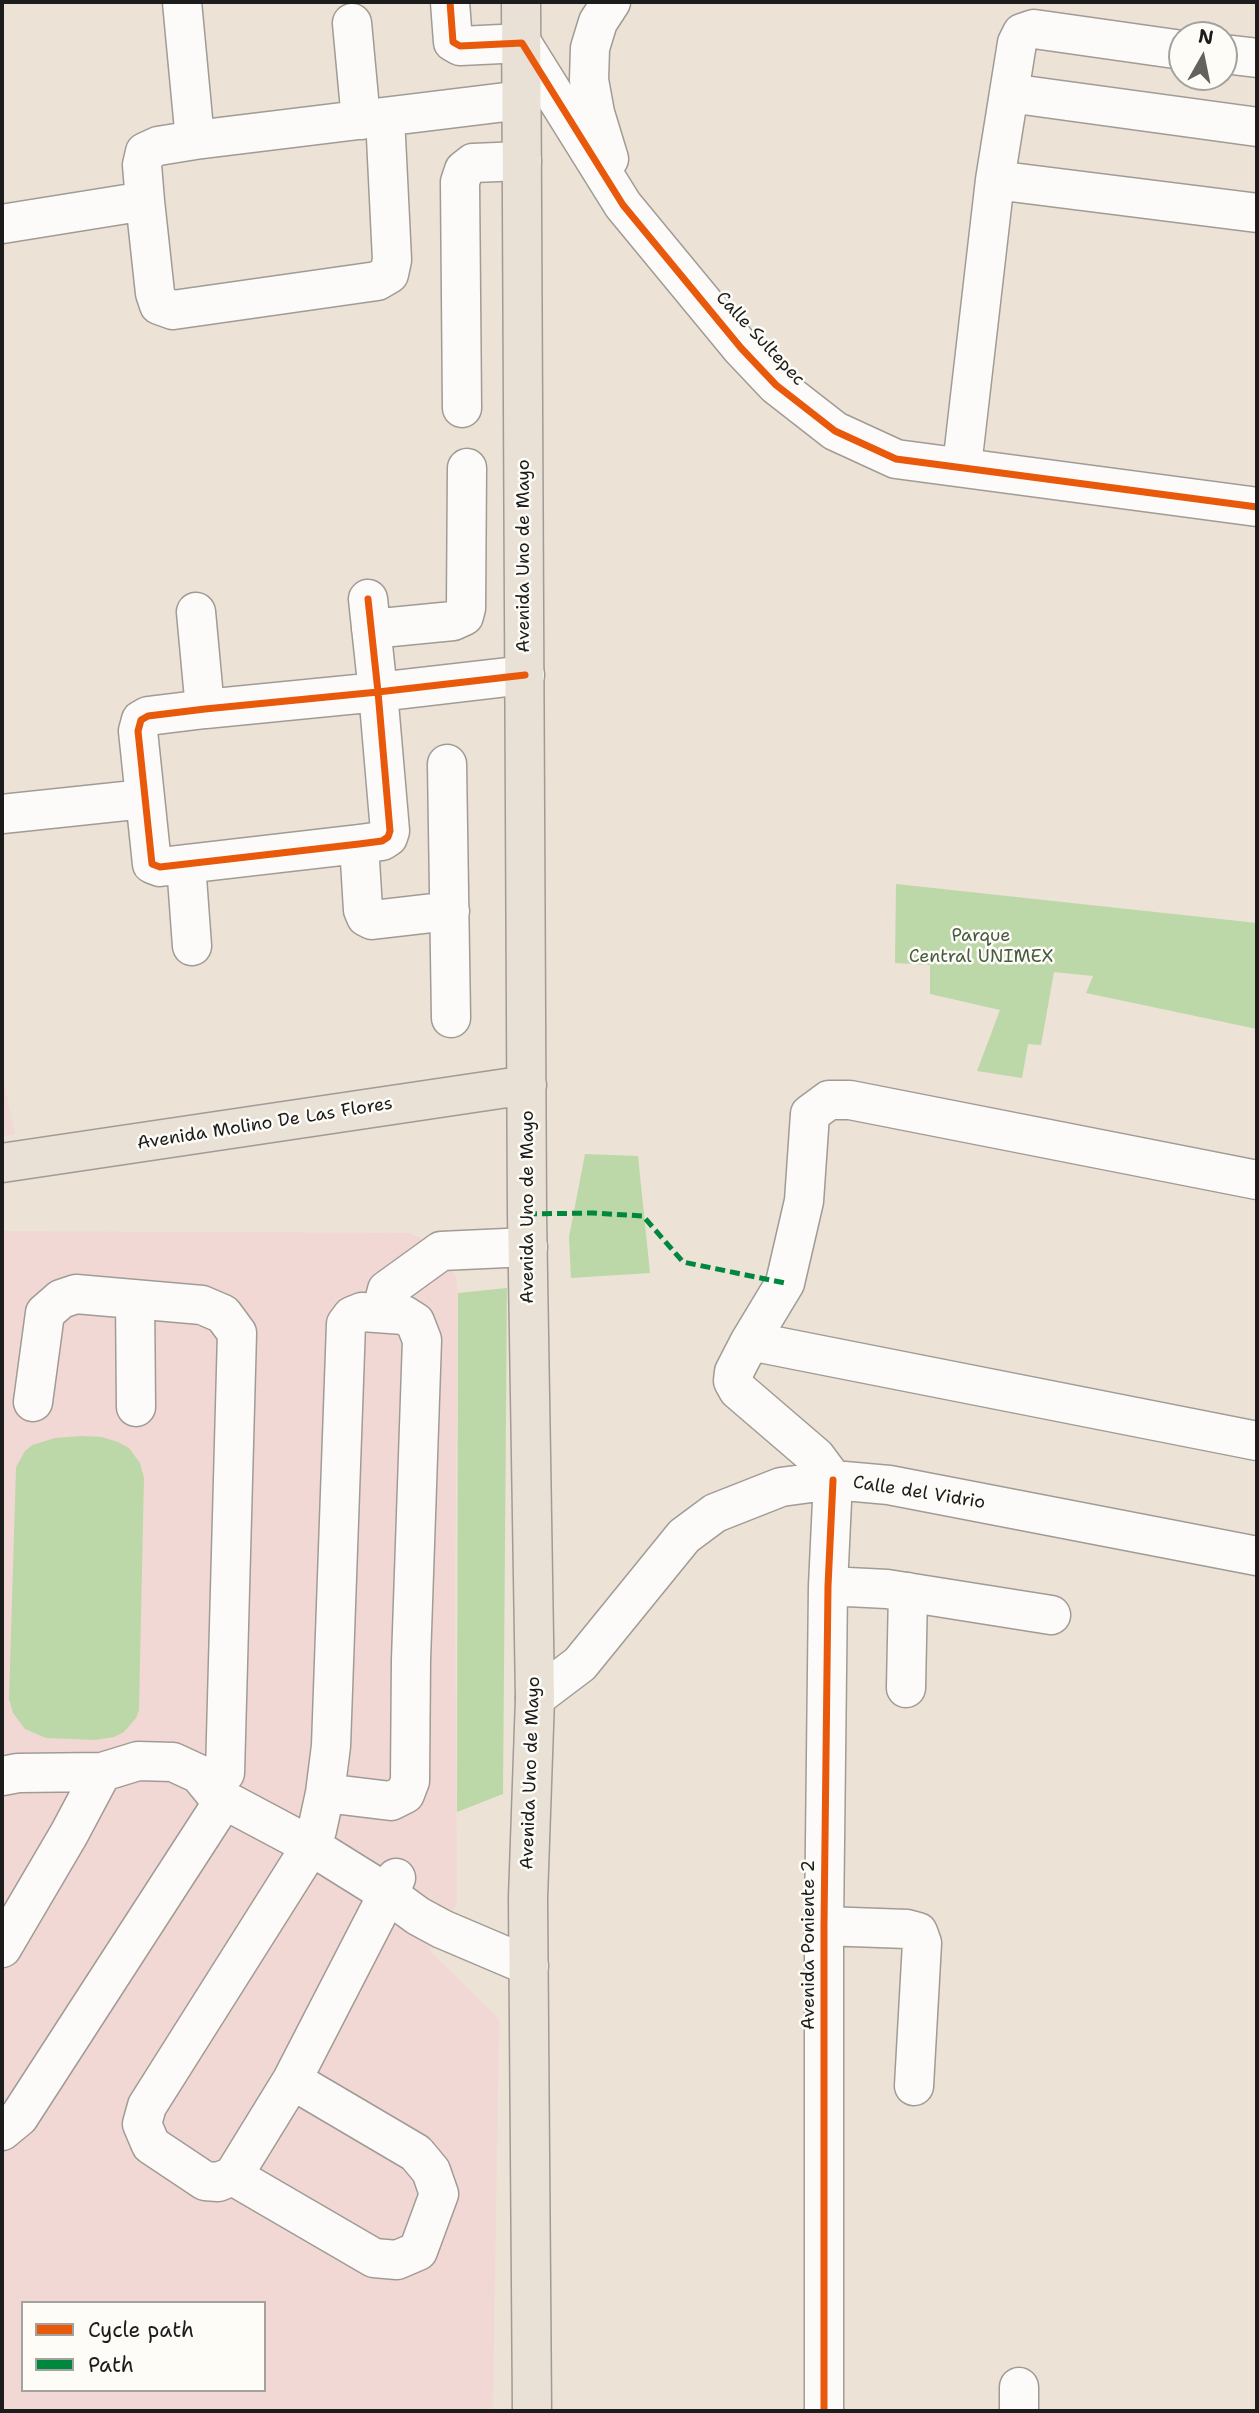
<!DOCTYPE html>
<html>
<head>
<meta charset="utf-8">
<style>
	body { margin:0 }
	#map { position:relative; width:1259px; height:2413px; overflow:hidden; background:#ece2d6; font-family:"Shantell Sans",sans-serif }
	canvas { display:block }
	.frame { position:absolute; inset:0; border:4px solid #1c1c1c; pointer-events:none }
	.legend { position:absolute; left:21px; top:2301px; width:245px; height:91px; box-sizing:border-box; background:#fdfcf7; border:2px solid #a3a29f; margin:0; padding:9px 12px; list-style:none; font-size:21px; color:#1c1c1c }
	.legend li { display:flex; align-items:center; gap:14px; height:35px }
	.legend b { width:35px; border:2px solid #a3a29f }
	.north { position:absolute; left:1168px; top:21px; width:70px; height:70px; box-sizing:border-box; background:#fdfcf7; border:2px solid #a3a29f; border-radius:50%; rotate:9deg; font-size:19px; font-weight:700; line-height:28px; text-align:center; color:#1c1c1c }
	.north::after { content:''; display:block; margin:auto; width:24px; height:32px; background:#65615d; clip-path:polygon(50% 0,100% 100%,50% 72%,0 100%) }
</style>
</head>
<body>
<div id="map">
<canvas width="1259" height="2413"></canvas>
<div class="frame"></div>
<ul class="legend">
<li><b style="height:9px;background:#e8590c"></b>Cycle path</li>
<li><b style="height:9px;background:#00873e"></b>Path</li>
</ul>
<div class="north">N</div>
</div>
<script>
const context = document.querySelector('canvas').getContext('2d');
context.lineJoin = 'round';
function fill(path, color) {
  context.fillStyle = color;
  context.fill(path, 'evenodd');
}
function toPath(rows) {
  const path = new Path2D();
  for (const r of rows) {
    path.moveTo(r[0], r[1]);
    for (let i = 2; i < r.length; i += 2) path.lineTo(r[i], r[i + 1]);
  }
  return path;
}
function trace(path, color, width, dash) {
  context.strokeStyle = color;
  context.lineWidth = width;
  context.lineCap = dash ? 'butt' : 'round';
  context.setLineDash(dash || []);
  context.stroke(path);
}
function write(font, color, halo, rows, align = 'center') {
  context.font = font + ' "Shantell Sans",sans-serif';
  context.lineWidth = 5;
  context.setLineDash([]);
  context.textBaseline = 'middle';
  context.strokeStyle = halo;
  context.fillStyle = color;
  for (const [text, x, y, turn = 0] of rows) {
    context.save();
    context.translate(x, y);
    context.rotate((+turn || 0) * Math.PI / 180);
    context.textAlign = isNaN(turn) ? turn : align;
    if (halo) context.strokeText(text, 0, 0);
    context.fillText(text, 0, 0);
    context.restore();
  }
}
const built = toPath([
	[2,1073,15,1134,2,1136],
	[2,1231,408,1233,432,1242,450,1263,456,1278,458,1293,455,1587,457,1904,429,1950,499,2019,493,2411,2,2411],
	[23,2303,264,2303,264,2390,23,2390]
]);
const green = toPath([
	[896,884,1257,923,1257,1029,1086,993,1093,976,1054,972,1041,1045,1028,1044,1022,1078,977,1071,1000,1010,930,994,930,965,895,963],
	[585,1154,638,1156,650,1273,571,1278,569,1237],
	[507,1288,503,1794,457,1812,458,1293],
	[81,1436,102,1437,118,1442,129,1448,140,1463,144,1478,139,1710,136,1718,124,1732,114,1737,95,1740,46,1738,25,1729,13,1713,9,1699,16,1467,25,1451,32,1445,55,1438]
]);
const minor = toPath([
	[182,2,195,140],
	[450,2,453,42,460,46,522,43,623,205,741,348,776,385,835,431,896,459,1257,507],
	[352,23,361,120],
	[1224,54,1257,58],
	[1009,93,1257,127],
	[385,117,392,260,389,274,377,281,173,310,159,305,155,293,145,201,142,165,145,152,158,146,195,140,522,100],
	[609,159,595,113,589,80,590,48,598,22,611,2],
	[995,180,1257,213],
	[2,224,145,201],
	[462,408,460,182,464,170,473,163,522,161],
	[962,466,995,180,1017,43,1022,33,1034,29,1182,50],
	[368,599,378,692,390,831,388,837,382,841,359,844,160,867,152,864,138,731,141,720,148,716,205,709,378,692,525,675],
	[196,612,205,709],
	[371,629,453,621,464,616,466,608,467,468],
	[447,764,451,1018],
	[2,814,144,799],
	[359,844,363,910,366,917,372,920,450,911],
	[186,864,192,946],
	[135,1299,136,1407],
	[381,1313,387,1290,441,1251,528,1247],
	[750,1341,1257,1441],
	[33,1402,45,1313,61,1299,76,1294,202,1305,223,1314,237,1333,225,1773],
	[833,1480,816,1457,738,1390,733,1381,734,1372,750,1341,785,1283,804,1201,810,1114,829,1100,850,1100,1257,1180],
	[828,1586,887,1589,1051,1615],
	[906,1688,908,1592],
	[535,1698,580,1664,684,1536,715,1513,781,1487,833,1480,889,1485,1257,1556],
	[2,1776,18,1773,102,1772,138,1761,173,1762,199,1774,217,1796,311,1846,388,1894,418,1916,442,1929,529,1966],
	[325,1793,391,1801,405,1794,410,1781,411,1660,422,1340,415,1322,404,1315,362,1312,352,1316,346,1324,331,1746,325,1793,317,1830,311,1846,147,2106,142,2124,151,2145,205,2181,218,2182,233,2176,292,2080,396,1878],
	[824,1926,907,1929,918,1932,922,1943,914,2086],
	[2,1948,69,1834,102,1772],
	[2,2131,19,2117,224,1800],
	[233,2176,374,2258,397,2260,418,2251,439,2194,431,2171,416,2153,292,2080],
	[1019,2387,1019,2411],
	[824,2411,824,1926,828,1586,833,1480]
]);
const major = toPath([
	[521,2,527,1214,535,1698,528,1898,532,2411],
	[2,1163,527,1085]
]);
const quiet = toPath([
	[527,1214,593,1213,643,1216,683,1262,785,1283]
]);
const cycleway = toPath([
	[450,2,453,42,460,46,522,43,623,205,741,348,776,385,835,431,896,459,1257,507],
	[368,599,378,692,390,831,388,837,382,841,359,844,160,867,152,864,138,731,141,720,148,716,205,709,378,692,525,675],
	[824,2411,824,1926,828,1586,833,1480]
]);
const streetNames = [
	["Calle Sultepec",760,339,47],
	["Avenida Uno de Mayo",524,556,-90],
	["Avenida Molino De Las Flores",265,1124,-9],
	["Avenida Uno de Mayo",528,1207,-90],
	["Calle del Vidrio",919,1493,9],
	["Avenida Uno de Mayo",531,1773,-88],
	["Avenida Poniente 2",809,1945,-90]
];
const parkNames = [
	["Parque",981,936],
	["Central UNIMEX",981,957]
];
fill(built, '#f2d8d5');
fill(green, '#bcd8a8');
trace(minor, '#a19b95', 41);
trace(major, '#a19b95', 41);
trace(minor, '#fcfbf9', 38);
trace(major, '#e9e1d5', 38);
trace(quiet, '#00873e', 5, [10, 5]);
trace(cycleway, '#e8590c', 7);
write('18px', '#1c1c1c', '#fdfcf7', streetNames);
write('18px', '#465b40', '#fdfcf7', parkNames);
</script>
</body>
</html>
